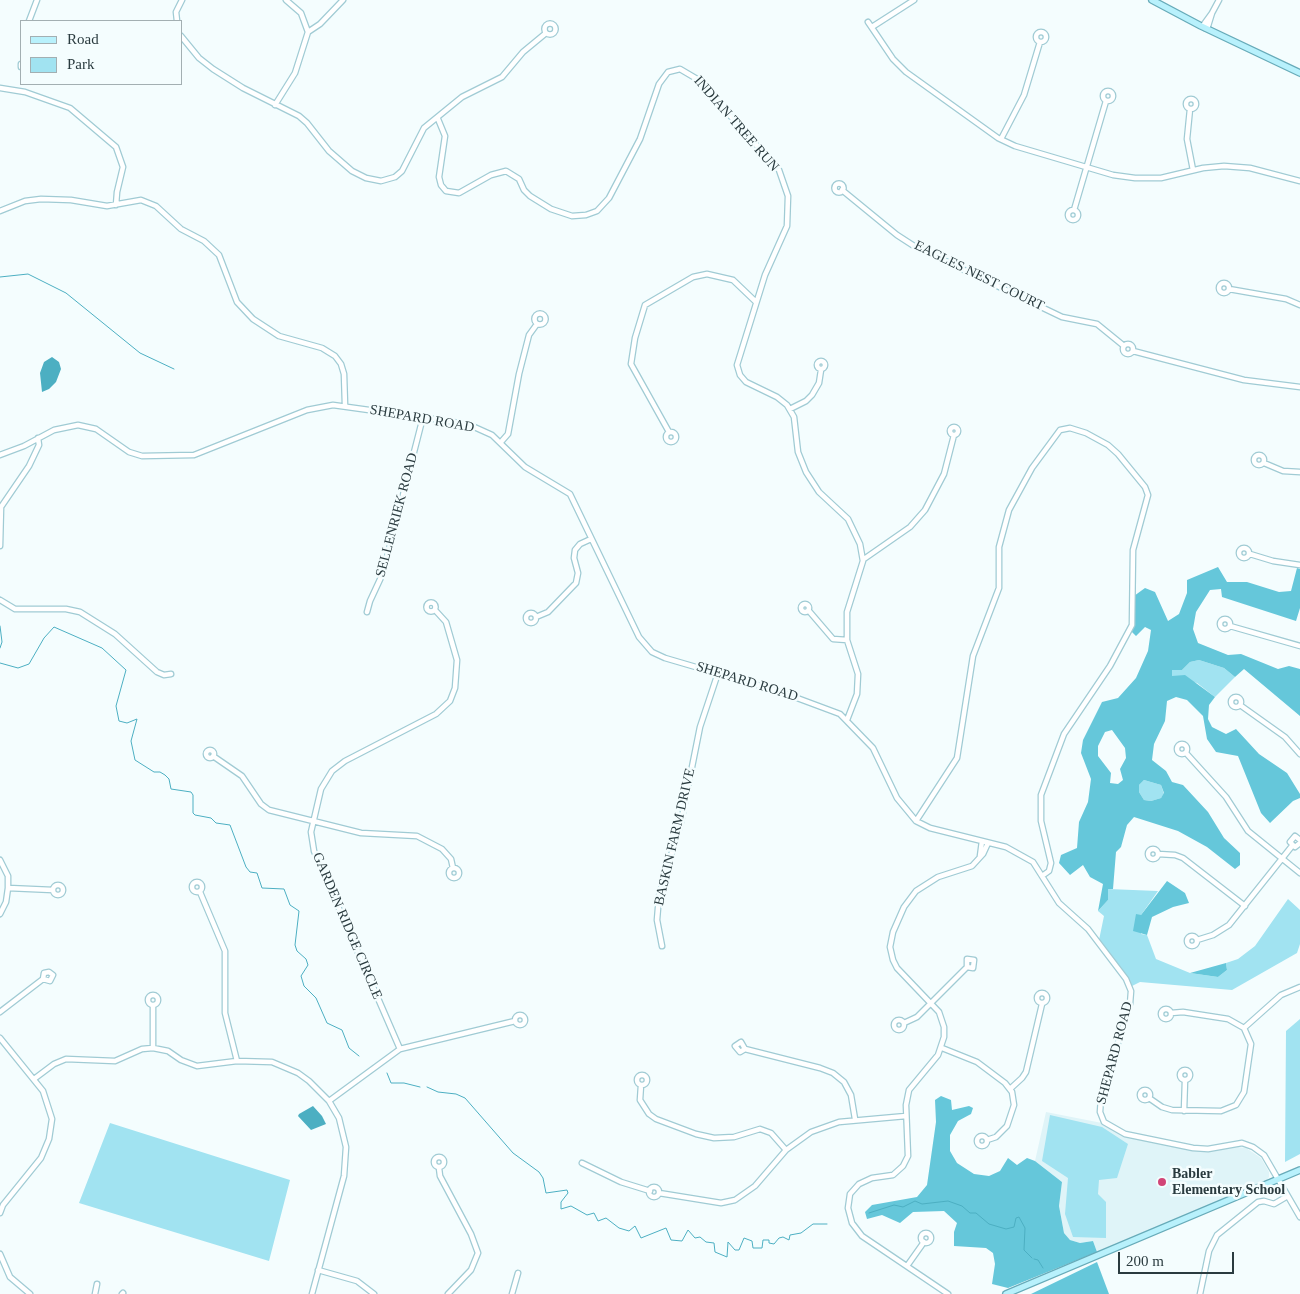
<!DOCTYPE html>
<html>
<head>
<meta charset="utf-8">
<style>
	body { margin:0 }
	#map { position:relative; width:1300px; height:1294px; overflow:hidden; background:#f4fdfe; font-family:"Times New Roman",serif }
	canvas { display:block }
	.legend { position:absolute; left:20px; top:20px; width:162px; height:65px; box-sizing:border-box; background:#f4fdfe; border:1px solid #a3afb2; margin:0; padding:6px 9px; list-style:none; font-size:15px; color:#2a3b3f }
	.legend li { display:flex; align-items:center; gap:10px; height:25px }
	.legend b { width:25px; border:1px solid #a3afb2 }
	.scale { position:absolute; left:1118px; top:1252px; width:116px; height:22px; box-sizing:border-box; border:2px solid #2a3b3f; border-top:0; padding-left:6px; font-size:15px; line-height:18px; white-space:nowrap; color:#2a3b3f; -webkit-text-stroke:4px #f4fdfe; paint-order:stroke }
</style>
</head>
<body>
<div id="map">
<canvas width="1300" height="1294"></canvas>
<ul class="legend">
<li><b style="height:6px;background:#b8f1fc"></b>Road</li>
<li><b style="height:14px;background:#a1e3f1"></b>Park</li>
</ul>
<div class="scale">200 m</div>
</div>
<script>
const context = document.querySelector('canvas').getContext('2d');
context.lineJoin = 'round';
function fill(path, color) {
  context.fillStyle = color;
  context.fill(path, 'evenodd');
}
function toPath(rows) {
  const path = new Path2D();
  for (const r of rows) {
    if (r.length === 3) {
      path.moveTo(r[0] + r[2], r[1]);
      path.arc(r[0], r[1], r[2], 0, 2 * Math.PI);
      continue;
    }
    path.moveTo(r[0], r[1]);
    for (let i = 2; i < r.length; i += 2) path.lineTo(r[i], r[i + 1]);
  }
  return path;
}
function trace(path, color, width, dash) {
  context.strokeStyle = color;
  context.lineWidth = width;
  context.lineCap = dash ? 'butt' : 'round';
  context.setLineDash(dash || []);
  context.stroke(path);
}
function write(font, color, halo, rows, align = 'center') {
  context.font = font + ' "Times New Roman",serif';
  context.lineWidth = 5;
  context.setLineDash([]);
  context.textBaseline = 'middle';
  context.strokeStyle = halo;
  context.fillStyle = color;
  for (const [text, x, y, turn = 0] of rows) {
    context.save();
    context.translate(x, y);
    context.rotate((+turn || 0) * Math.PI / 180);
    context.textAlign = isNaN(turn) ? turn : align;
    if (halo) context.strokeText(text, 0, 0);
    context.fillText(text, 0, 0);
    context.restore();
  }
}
const built = toPath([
	[1046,1112,1102,1123,1115,1132,1128,1136,1206,1151,1238,1147,1246,1148,1261,1158,1269,1172,1269,1177,1266,1181,1097,1252,1093,1241,1080,1243,1070,1240,1064,1233,1059,1206,1062,1182,1035,1161]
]);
const green = toPath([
	[1199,660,1224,668,1235,677,1215,697,1197,683,1172,677,1172,670,1182,670,1190,662],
	[1144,780,1161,785,1164,794,1161,798,1151,801,1144,800,1139,792,1139,785],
	[1108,889,1158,891,1141,915,1141,934,1147,935,1156,959,1190,973,1218,977,1227,970,1226,963,1238,959,1255,946,1288,899,1300,910,1300,944,1297,953,1232,990,1140,982,1132,986,1099,940,1104,916,1098,911,1108,900],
	[1300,1019,1300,1154,1285,1162,1286,1031],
	[1050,1115,1102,1127,1128,1144,1117,1178,1099,1180,1098,1194,1106,1202,1106,1238,1073,1237,1065,1214,1068,1178,1042,1161],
	[110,1123,290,1180,269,1261,79,1203]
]);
const forest = toPath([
	[1218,567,1227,582,1247,582,1279,592,1291,591,1297,568,1300,569,1300,608,1296,621,1222,597,1221,589,1210,590,1196,612,1193,629,1198,643,1228,655,1241,654,1278,669,1289,666,1300,669,1300,716,1244,669,1235,677,1224,668,1199,660,1190,662,1182,670,1172,670,1172,676,1185,675,1215,697,1209,705,1208,719,1212,727,1226,734,1236,729,1259,754,1287,773,1300,794,1300,798,1293,801,1270,823,1261,813,1238,756,1216,752,1207,739,1203,716,1187,700,1176,697,1167,701,1165,721,1154,744,1152,760,1166,771,1172,782,1183,785,1208,812,1224,838,1240,853,1240,865,1235,869,1207,847,1178,831,1134,817,1127,825,1121,847,1116,852,1113,889,1108,889,1108,900,1098,911,1103,884,1090,877,1083,865,1070,875,1059,863,1061,855,1077,848,1079,822,1088,802,1091,779,1081,753,1083,740,1102,702,1118,698,1136,678,1148,651,1151,630,1145,627,1136,636,1131,631,1135,614,1134,596,1145,588,1155,592,1168,621,1179,614,1187,593,1187,580],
	[1112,730,1125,748,1126,758,1120,769,1123,780,1118,784,1110,783,1111,773,1098,756,1098,746,1105,732],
	[1144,780,1161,785,1164,793,1161,798,1151,801,1144,800,1139,792,1139,785],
	[1167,881,1185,893,1189,903,1173,907,1152,917,1147,935,1133,931,1136,914,1141,915],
	[1226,963,1227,970,1218,977,1190,973],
	[941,1096,951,1100,952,1110,969,1106,973,1108,971,1114,958,1121,950,1135,950,1151,957,1163,974,1174,989,1176,1000,1171,1008,1158,1017,1165,1027,1158,1035,1161,1062,1182,1059,1206,1064,1233,1070,1240,1080,1243,1093,1241,1097,1252,1008,1288,992,1284,995,1264,993,1253,986,1248,954,1246,954,1232,957,1223,944,1211,913,1212,900,1223,882,1215,867,1219,865,1212,872,1205,917,1197,927,1185,936,1122,935,1100],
	[1097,1262,1109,1294,1031,1294]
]);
const water = toPath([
	[52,357,59,362,61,369,56,382,49,389,42,392,40,373,44,362],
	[313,1106,322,1116,326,1124,311,1130,298,1116,299,1114]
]);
const stream = toPath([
	[0,277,28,274,66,293,140,353,174,369],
	[0,626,2,642,0,648],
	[0,663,18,668,29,664,44,638,54,627,102,648,126,670,116,706,119,721,127,723,137,719,131,741,135,760,154,772,160,772,165,775,169,779,171,789,191,792,193,795,193,813,195,815,211,818,216,823,230,825,246,867,250,872,257,873,262,888,284,889,290,905,299,911,295,945,297,951,306,959,308,965,301,976,304,986,316,998,327,1023,342,1030,349,1048,359,1056],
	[387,1073,391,1083,404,1083,420,1087],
	[427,1087,438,1092,456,1094,465,1098,513,1153,539,1172,543,1178,546,1193,567,1190,568,1193,561,1202,561,1209,571,1206,587,1215,594,1213,598,1221,606,1218,619,1228,629,1231,635,1226,641,1238,666,1228,671,1240,682,1241,688,1230,695,1238,700,1237,706,1242,714,1243,715,1252,727,1257,728,1242,735,1250,739,1250,744,1238,752,1241,753,1248,762,1248,763,1240,769,1240,769,1243,774,1244,779,1238,783,1237,789,1240,790,1235,801,1233,813,1224,827,1224],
	[869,1213,894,1205,903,1207,915,1201,922,1204,948,1201,962,1206,970,1213,976,1213,989,1224,1006,1229,1014,1227,1016,1218,1019,1217,1025,1228,1024,1250,1032,1258],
	[1034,1259,1038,1260,1043,1268]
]);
const minor = toPath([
	[29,21,37,0],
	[177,21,176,12,182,0],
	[868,22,893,59,906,72,998,138,1015,146,1113,175,1135,178,1161,178,1203,168,1224,166,1250,168,1300,181],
	[550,29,5.5],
	[872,27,914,0],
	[1205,28,1208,26,1212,13,1219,0],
	[1205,28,1204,24,1212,13],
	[1041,37,5],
	[308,32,320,24,343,0],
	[181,36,199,58,213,69,243,88,299,116,307,123,329,151,352,171,366,178,381,181,395,177,402,171,424,128,462,97,502,77,523,52,546,33],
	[21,64,21,67],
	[0,88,25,92,70,108,116,147,123,167,117,192,116,205],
	[1108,96,5],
	[1191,104,5],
	[275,105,295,73,308,32,301,13,286,0],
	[1190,109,1187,139,1193,170],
	[438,119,445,136,439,177,441,185,446,191,459,193,491,175,506,171,519,179,524,190,530,196,551,209,572,216,586,215,597,211,609,198,640,139,659,84,668,72,680,69,697,79,779,170,788,196,787,226,765,275,737,365,740,375,746,382,777,397,787,405,794,417,798,452,806,472,819,492,848,519,860,544,863,561,847,612,847,640,858,674,857,694,847,720],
	[1001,139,1024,95,1040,42],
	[839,188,4.5],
	[842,190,897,235,914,246,1062,317,1097,324,1124,346],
	[1073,215,5],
	[1074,210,1106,101],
	[0,211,25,201,41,199,71,200,107,206,141,200,156,206,181,229,204,241,219,255,237,302,253,319,279,336,322,348,335,356,341,364,344,374,345,405],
	[1224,288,5],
	[1229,289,1286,299,1300,305],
	[540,319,5.5],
	[1128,349,5],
	[1133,351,1244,380,1300,387],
	[821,365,4],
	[790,409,806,401,812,395,819,383,821,370],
	[954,431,4],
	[671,437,5],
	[669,432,631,364,635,338,645,305,693,277,707,274,733,280,756,302],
	[501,442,508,434,519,374,529,335,537,324],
	[1259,460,5],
	[0,455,24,446,54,430,78,425,96,429,129,452,142,456,194,455,307,410,333,405,448,421,472,426,492,435,525,467,570,494,639,637,652,652,665,658,781,692,840,714,873,748,897,798,916,821,930,828,1006,847,1033,862,1059,903,1088,929,1126,979,1131,991,1130,1004,1101,1098,1100,1112,1104,1122,1125,1134,1193,1148,1208,1149,1242,1143,1253,1147,1264,1155,1300,1217],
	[1264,463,1283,471,1300,472],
	[0,546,1,507,29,466,39,445,38,438],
	[1244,553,5],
	[1250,554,1273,561,1300,565],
	[864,559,910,527,925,510,944,474,954,435],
	[0,600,15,609,66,609,80,612,115,634,157,672,164,675,171,674],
	[431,607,4.5],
	[805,608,4],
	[809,611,833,639,847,640],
	[367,612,370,601,383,573,423,417],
	[531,618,5],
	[536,617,548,612,576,583,578,573,574,558,575,550,580,544,591,539],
	[1225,624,5],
	[1230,626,1300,646],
	[1236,702,5],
	[1240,705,1285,737,1300,754],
	[1182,749,5],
	[210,754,4],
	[1186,753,1226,797,1248,831,1300,873],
	[213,756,242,776,261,804,269,810,361,833,417,836,442,849,451,859,453,868],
	[916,821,957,758,973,656,999,588,999,547,1009,510,1032,468,1060,430,1070,428,1086,433,1108,445,1118,454,1145,487,1148,495,1133,550,1132,625,1110,666,1064,734,1041,795,1041,821,1051,863,1049,871,1042,876],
	[1300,840,1295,836,1290,842,1295,847,1300,843],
	[1153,854,5],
	[1158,854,1175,855,1183,858,1245,906],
	[980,856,982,841],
	[0,860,8,876,8,888,6,902,0,914],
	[454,873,5],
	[197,887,5],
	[58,890,5],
	[8,888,53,890],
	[200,892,225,951,225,1013,237,1061],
	[1192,941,5],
	[1197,940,1213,935,1229,925,1292,846],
	[662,946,657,920,659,896,681,822,700,727,718,673],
	[1042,998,5],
	[153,1000,5],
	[1166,1014,5],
	[0,1012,43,979,44,973,49,972,53,975,50,981,43,979],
	[520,1020,5],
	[899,1025,5],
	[904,1023,917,1017,967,967,967,959,974,960,973,968,967,967],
	[1244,1028,1281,995,1300,987],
	[0,1038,43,1091,52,1119,49,1139,41,1158,3,1205,0,1213],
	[153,1048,153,1005],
	[942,1048,977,1062,1005,1083,1012,1092,1014,1105,1007,1126,996,1137,987,1140],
	[400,1049,314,851,311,832,321,789,332,771,345,761,436,714,450,701,455,688,457,660,446,622,435,610],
	[745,1049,741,1042,735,1046,740,1052,745,1049,820,1068,833,1073,844,1082,851,1095,855,1119],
	[1185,1075,5],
	[642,1080,5],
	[34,1079,54,1064,66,1059,115,1061,142,1049,153,1048,168,1051,181,1060,197,1066,237,1061,272,1062,298,1073,309,1081,329,1101,339,1118,346,1147,344,1176,312,1294],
	[641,1085,640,1100,649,1114,656,1119,696,1134,714,1138,734,1137,760,1129,771,1133,786,1150],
	[1010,1089,1022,1078,1026,1072,1042,1004],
	[1145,1095,5],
	[1149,1098,1162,1107,1172,1110,1221,1111,1236,1105,1244,1092,1251,1044,1244,1028,1228,1019,1183,1012,1171,1013],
	[329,1101,400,1049,515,1021],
	[1184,1111,1185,1080],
	[982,1141,5],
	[439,1162,5],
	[582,1163,621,1182,650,1191],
	[439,1168,440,1176,471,1234,478,1253,471,1270,448,1294],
	[654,1192,5],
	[659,1193,721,1203,735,1200,755,1186,786,1150,811,1132,839,1122,906,1116],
	[926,1238,5],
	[0,1254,10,1277,30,1294],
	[907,1266,924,1242],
	[318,1270,357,1281,374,1294],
	[95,1294,97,1284],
	[122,1294,123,1293],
	[512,1294,518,1273],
	[948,1294,862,1236,852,1223,848,1208,850,1194,859,1184,872,1178,893,1175,903,1166,908,1156,906,1105,909,1090,938,1055,944,1037,944,1027,939,1012,897,968,893,960,890,947,893,932,904,907,916,891,938,877,972,866,983,854,988,843],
	[1200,1294,1209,1251,1217,1235,1258,1202,1264,1201,1274,1204,1286,1197]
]);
const major = toPath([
	[1152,0,1201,26,1300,73],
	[1006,1294,1300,1170]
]);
const markers = [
	[1162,1182,5,"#d14577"]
];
const streetNames = [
	["INDIAN TREE RUN",736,124,49],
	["EAGLES NEST COURT",979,276,26],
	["SHEPARD ROAD",422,419,10],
	["SELLENRIEK ROAD",397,515,-75],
	["SHEPARD ROAD",747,682,17],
	["BASKIN FARM DRIVE",675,837,-77],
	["GARDEN RIDGE CIRCLE",347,926,67],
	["SHEPARD ROAD",1115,1053,-75]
];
const poiNames = [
	["Babler",1172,1174],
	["Elementary School",1172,1190]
];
fill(built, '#dff4f8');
fill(green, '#a1e3f1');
fill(forest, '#65c7da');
fill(water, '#4cafc2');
trace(stream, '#4cafc2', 1);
trace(minor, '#a0cbd4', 7);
trace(major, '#67abb9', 8);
trace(minor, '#fff', 4.5);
trace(major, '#b8f1fc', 5.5);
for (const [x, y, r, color] of markers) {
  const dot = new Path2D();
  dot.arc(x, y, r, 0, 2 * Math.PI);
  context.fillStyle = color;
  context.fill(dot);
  trace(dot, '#f4fdfe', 2);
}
write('14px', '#2a3b3f', '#f4fdfe', streetNames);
write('bold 14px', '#2a3b3f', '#f4fdfe', poiNames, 'left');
</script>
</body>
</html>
